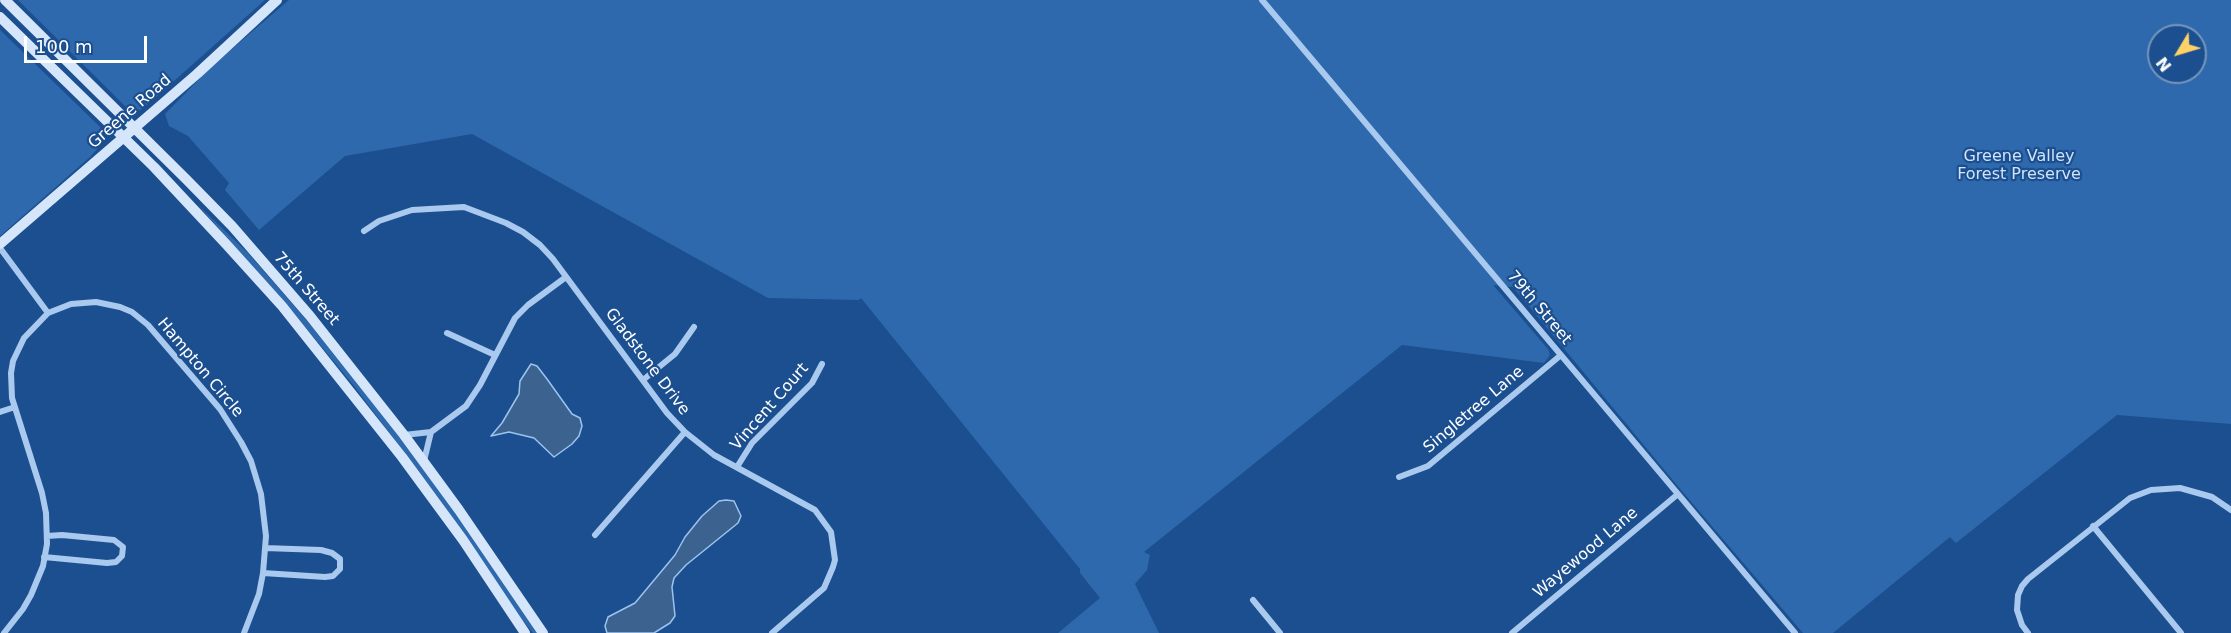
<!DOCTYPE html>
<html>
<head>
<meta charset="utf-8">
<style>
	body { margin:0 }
	#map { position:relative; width:2231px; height:633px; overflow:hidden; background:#1b4f8f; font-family:"DejaVu Sans",sans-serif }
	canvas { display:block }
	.north { position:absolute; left:2147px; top:24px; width:60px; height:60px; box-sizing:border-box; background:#1b4f8f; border:2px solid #7695bc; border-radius:50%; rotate:232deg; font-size:16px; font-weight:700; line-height:24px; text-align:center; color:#fff }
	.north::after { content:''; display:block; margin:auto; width:21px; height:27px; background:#ffd166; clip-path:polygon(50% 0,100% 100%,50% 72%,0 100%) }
	.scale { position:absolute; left:24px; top:36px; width:123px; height:27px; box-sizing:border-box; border:3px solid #fff; border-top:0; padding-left:8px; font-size:18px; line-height:21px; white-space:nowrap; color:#fff; -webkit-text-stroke:4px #1b4f8f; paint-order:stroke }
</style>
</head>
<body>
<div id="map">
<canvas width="2231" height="633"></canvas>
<div class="north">N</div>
<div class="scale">100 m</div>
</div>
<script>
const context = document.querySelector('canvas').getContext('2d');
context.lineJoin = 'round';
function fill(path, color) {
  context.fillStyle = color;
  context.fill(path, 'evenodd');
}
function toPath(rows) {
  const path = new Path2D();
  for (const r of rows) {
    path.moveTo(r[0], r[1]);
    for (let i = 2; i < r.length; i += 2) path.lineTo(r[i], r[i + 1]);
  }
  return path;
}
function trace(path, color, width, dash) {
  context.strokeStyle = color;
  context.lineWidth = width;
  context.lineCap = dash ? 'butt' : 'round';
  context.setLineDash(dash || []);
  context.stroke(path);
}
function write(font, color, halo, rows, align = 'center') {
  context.font = font + ' "DejaVu Sans",sans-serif';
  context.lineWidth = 4.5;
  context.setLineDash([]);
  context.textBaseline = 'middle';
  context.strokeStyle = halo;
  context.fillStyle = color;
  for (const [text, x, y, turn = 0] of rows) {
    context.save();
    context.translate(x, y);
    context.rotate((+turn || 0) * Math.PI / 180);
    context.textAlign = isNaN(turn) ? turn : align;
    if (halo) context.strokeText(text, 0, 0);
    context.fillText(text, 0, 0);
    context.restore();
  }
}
const green = toPath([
	[18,0,265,0,156,97,142,109,136,111,127,108],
	[289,0,2231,0,2231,424,2117,415,1956,543,1950,537,1833,633,1803,633,1681,490,1513,287,1493,285,1548,349,1550,355,1544,363,1402,345,1144,552,1150,555,1147,570,1135,584,1159,633,1058,633,1100,598,1080,573,1080,569,861,298,859,300,768,298,472,134,345,156,259,230,225,190,229,183,188,136,169,126,165,114,212,66],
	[2159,36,2195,36,2195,72,2159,72],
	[0,30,96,123,100,127,102,137,98,148,90,157,0,236],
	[197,204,247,252,316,331,407,446,460,519,537,633,533,633,520,617,443,504,354,386,283,300]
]);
const water = toPath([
	[531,364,537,366,547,379,572,414,580,418,582,426,579,436,572,444,554,457,534,438,509,432,491,436,502,423,519,394,520,381,531,364],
	[726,500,734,501,741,516,738,523,686,565,674,578,672,587,675,616,670,623,654,633,607,633,605,626,608,617,635,603,675,555,685,537,702,516,719,501,726,500]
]);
const street = toPath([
	[1262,0,1795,633],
	[364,231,379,221,412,210,464,207,506,223,523,232,540,245,553,259,667,413,685,432,714,455,815,510,831,532,835,560,833,567,824,588,772,633],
	[0,248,48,313],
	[447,333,495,355],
	[643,380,675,354,694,327],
	[0,412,15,407],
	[404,435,431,432,466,406,480,385,515,318,528,305,566,277],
	[424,461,431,432],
	[737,467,752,443,812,383,822,364],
	[1399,477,1428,466,1561,355],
	[2093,526,2181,633],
	[595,535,685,432],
	[44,557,107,563,116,562,122,556,123,547,114,540,62,535,47,536],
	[263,573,325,577,333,576,340,569,340,559,332,553,321,550,265,548],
	[1253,600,1280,633],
	[4,633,23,609,31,595,43,566,47,544,46,513,42,493,12,398,11,373,13,361,24,338,48,313,71,304,96,302,120,307,132,312,148,325,220,409,241,442,251,461,261,494,266,536,263,573,259,594,244,633],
	[1512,633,1678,494],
	[2028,633,2022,625,2017,610,2018,595,2022,586,2028,579,2130,498,2151,490,2180,488,2212,497,2231,510]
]);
const secondary = toPath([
	[5,0,186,179,232,226,310,316,404,435,459,510,543,633],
	[0,17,154,167,226,244,282,306,402,457,463,540,525,633],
	[0,244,197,74,277,0]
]);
const streetNames = [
	["Greene Road",130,112,-41],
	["75th Street",306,289,49],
	["79th Street",1539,308,50],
	["Gladstone Drive",647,362,53],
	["Hampton Circle",200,368,50],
	["Vincent Court",770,407,-49],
	["Singletree Lane",1474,410,-40],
	["Wayewood Lane",1586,553,-40]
];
const parkNames = [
	["Greene Valley",2019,157],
	["Forest Preserve",2019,175]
];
fill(green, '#2e69ad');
fill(water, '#3c6290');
trace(water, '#9cc4f0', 1.5);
trace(street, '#a9c9ee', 6);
trace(secondary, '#d6e6fa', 10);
write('16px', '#fff', '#1b4f8f', streetNames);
write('16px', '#cfe3fa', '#1b4f8f', parkNames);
</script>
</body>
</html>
